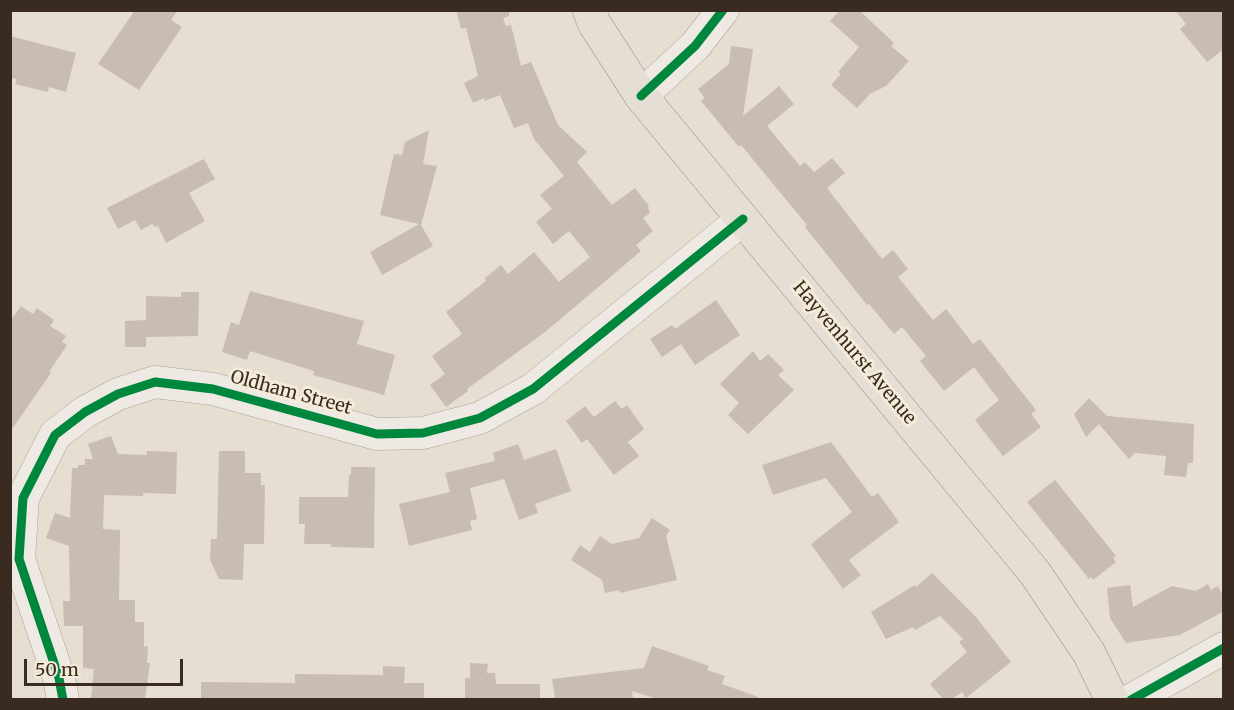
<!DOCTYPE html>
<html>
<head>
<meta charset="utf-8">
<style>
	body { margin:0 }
	#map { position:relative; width:1234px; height:710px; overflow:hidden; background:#e5ded1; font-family:Merriweather,serif }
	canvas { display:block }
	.frame { position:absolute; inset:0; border:12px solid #3a2b21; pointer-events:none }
	.scale { position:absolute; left:24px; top:659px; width:159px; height:27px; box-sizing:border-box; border:3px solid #3a2b21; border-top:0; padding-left:8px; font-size:18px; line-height:21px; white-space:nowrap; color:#3a2b21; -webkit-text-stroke:4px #f5ebd9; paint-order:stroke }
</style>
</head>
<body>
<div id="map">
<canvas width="1234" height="710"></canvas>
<div class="frame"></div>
<div class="scale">50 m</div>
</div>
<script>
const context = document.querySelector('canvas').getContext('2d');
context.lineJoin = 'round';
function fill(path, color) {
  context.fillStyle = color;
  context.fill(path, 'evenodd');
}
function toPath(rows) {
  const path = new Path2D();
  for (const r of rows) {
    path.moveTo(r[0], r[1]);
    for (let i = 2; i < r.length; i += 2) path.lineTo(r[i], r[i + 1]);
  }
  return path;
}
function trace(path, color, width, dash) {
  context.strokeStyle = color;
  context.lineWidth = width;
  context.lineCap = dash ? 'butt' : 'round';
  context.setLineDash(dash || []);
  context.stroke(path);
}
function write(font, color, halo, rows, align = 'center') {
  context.font = font + ' Merriweather,serif';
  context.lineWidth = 6;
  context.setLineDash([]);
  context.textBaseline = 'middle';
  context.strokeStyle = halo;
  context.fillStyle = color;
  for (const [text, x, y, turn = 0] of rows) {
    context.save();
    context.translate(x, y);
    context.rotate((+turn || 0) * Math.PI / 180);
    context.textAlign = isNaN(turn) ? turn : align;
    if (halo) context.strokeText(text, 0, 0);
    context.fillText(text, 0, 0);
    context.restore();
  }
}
const building = toPath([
	[135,10,178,10,171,20,182,27,139,90,98,64],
	[456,10,509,10,509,16,503,18,506,26,511,25,521,66,531,62,558,125,587,152,577,162,612,205,635,188,649,206,648,207,650,213,643,218,653,231,636,245,641,251,545,332,467,389,468,391,446,407,430,385,445,374,432,356,462,334,446,312,486,281,485,278,501,265,508,274,534,252,559,282,590,257,569,231,553,244,536,222,552,209,540,195,564,176,534,139,528,123,514,128,500,95,485,101,484,98,473,103,464,83,478,76,466,28,461,29],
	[840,10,859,10,894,43,891,46,909,61,886,86,870,94,857,108,831,85,841,74,838,72,859,47,830,21],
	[1175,10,1224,10,1224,49,1207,62,1180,29,1186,24],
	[10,36,76,53,66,92,49,87,48,92,15,84,17,79,10,78],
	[731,46,753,49,743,116,779,86,794,104,767,126,800,166,805,162,814,172,832,158,845,173,827,188,882,259,893,250,908,269,898,277,933,320,946,309,973,344,980,339,1036,410,1031,414,1041,427,1003,456,975,420,999,400,974,367,944,391,920,361,926,356,902,327,894,334,869,304,867,305,805,227,807,225,741,145,739,147,701,101,705,98,698,89,729,64],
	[429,130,423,164,437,166,421,225,433,246,382,275,370,252,419,224,380,215,394,154,402,155,405,142],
	[204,159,215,179,189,193,205,221,166,243,158,226,155,227,152,224,141,230,135,220,118,229,107,208],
	[250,291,364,321,357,344,395,355,384,395,313,375,314,371,250,351,247,360,222,352,231,322,239,325],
	[181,292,199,292,198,336,146,337,146,347,125,347,125,321,146,320,146,296,181,297],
	[716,300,740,335,695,365,681,344,662,357,650,339,672,325,675,329],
	[21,306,33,314,37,308,54,320,50,326,66,336,62,342,67,345,49,372,51,373,10,432,10,321],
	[753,351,760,361,768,354,784,370,778,375,794,390,748,434,728,415,739,403,720,384],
	[1089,398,1107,416,1194,424,1193,463,1188,463,1186,477,1164,475,1166,456,1135,453,1129,459,1099,424,1086,437,1074,414],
	[615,401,622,409,627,405,644,429,628,442,639,456,614,475,587,439,582,443,566,421,585,406,594,417],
	[111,436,118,454,147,455,147,451,177,452,176,494,143,493,143,496,104,495,103,529,120,530,119,600,135,600,135,622,144,622,144,647,148,646,147,663,150,663,145,699,91,699,94,669,83,668,83,626,64,626,63,601,70,601,69,546,46,538,55,513,70,518,72,468,78,468,78,465,85,465,85,459,93,459,88,444],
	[831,442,872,497,878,493,899,522,849,560,861,575,843,589,811,544,852,512,826,478,773,495,762,465],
	[518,444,524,460,556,449,571,491,535,504,538,513,519,520,504,479,470,488,477,519,470,521,472,530,409,546,399,504,450,492,445,473,495,461,493,453],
	[219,451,245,451,245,473,261,473,261,485,265,485,264,544,244,544,243,580,219,579,210,560,211,539,217,539],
	[351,467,375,467,374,548,331,547,331,544,304,544,305,524,299,524,299,497,348,497,349,475,351,475],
	[1055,480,1116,556,1113,558,1116,562,1093,580,1091,577,1089,579,1027,502],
	[652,518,670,530,666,536,677,580,620,593,619,590,605,593,602,580,571,560,580,545,590,552,600,536,612,544,639,538],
	[932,573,976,617,1011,662,966,698,962,692,952,699,943,699,930,684,967,652,959,642,963,639,940,616,915,630,913,627,886,639,871,612,915,585,916,587],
	[1208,584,1211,590,1218,586,1224,598,1224,611,1180,635,1126,643,1110,618,1107,588,1130,585,1133,607,1172,586,1196,591],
	[652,646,709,666,707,670,725,676,722,684,758,697,758,699,657,699,632,691,633,699,555,699,552,679,644,668],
	[470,663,488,664,487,673,495,673,496,684,540,684,540,699,465,699,465,678,470,678],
	[383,666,405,667,404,683,424,683,424,699,201,699,201,682,295,683,295,674,383,675]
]);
const minor = toPath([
	[641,96,695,46,723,10],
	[63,700,59,678,19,559,23,498,55,435,85,412,118,394,155,382,213,389,377,434,423,433,480,418,533,389,743,219],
	[1131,700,1224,648]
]);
const major = toPath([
	[589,10,594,23,641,96,1035,573,1089,653,1112,700]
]);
const cycleway = toPath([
	[641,96,695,46,723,10],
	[63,700,59,678,19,559,23,498,55,435,85,412,118,394,155,382,213,389,377,434,423,433,480,418,533,389,743,219],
	[1131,700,1224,648]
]);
const streetNames = [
	["Hayvenhurst Avenue",854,353,50],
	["Oldham Street",291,393,15]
];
fill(building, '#c9bcb2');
trace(minor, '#aba399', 33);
trace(major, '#908980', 34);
trace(minor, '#eee9e2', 32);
trace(major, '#e5ded4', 33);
trace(cycleway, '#00873e', 9);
write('18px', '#3a2b21', '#f5ebd9', streetNames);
</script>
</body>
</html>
